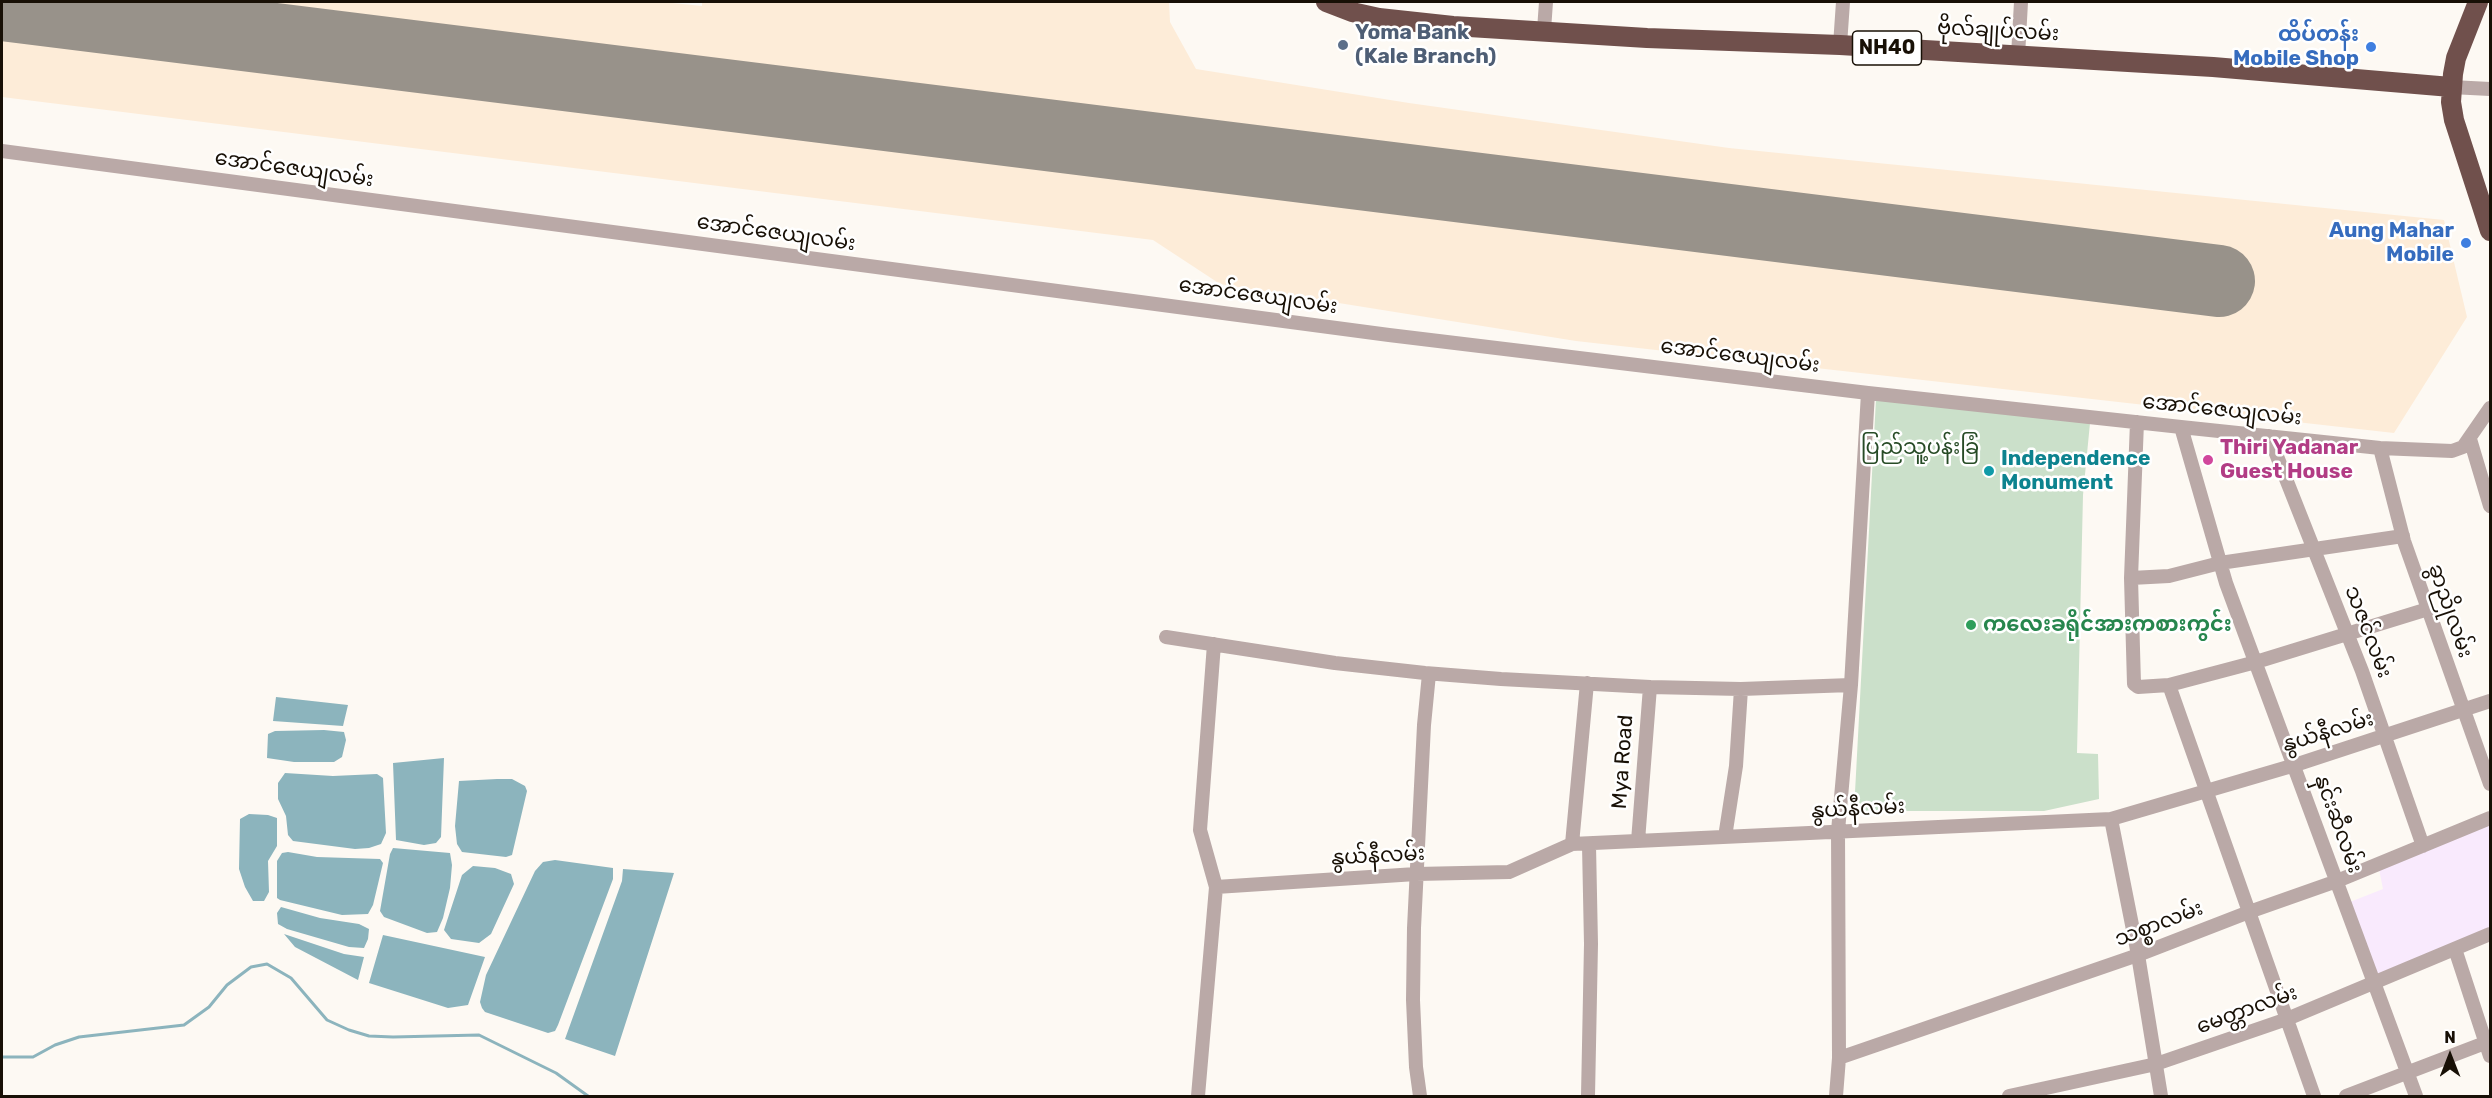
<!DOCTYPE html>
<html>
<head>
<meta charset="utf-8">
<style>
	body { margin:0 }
	#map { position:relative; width:2492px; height:1098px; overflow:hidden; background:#fdf9f3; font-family:Rubik,sans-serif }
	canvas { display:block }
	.frame { position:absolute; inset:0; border:3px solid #181006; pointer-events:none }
	.north { position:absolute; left:2420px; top:1026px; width:60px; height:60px; -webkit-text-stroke:4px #fff; paint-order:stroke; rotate:0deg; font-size:16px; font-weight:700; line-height:24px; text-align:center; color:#181006 }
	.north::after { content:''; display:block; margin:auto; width:21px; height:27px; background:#181006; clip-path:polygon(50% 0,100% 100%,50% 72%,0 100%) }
</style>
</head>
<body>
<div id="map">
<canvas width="2492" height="1098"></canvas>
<div class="frame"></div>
<div class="north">N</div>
</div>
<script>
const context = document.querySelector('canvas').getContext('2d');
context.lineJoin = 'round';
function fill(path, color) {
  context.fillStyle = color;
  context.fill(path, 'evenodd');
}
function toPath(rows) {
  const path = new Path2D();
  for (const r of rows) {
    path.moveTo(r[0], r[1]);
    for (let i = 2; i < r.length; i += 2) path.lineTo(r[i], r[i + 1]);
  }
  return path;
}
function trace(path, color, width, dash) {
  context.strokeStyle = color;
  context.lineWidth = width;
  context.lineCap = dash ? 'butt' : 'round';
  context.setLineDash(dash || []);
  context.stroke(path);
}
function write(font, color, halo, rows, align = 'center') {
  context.font = font + ' Rubik,"Noto Sans Myanmar",sans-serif';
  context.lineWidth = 5;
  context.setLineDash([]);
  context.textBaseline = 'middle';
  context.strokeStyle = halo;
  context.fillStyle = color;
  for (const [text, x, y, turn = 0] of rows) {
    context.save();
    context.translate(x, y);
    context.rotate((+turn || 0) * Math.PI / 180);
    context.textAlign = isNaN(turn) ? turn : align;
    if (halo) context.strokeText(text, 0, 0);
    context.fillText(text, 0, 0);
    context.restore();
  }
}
const built = toPath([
	[2,2,662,2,702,6,702,2,1169,2,1170,22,1196,69,1409,103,1729,148,2444,220,2467,317,2394,433,1576,341,1220,284,1153,240,2,97]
]);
const education = toPath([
	[2490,824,2490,929,2377,978,2350,902,2383,889,2379,869]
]);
const green = toPath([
	[1876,399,2090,423,2083,495,2077,753,2098,754,2099,799,2044,811,1854,811]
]);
const water = toPath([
	[276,697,348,705,343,726,273,721],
	[324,730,344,732,346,740,342,757,334,762,294,762,267,758,268,734,275,731],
	[444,758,441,837,436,843,424,845,396,840,393,763],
	[285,773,333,776,377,774,383,778,386,833,381,844,369,848,355,849,293,841,288,835,286,816,278,799,278,783],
	[497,779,512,779,525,786,527,791,512,855,506,857,462,852,457,844,455,826,459,781],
	[249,814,268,815,277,818,277,846,268,861,269,892,264,901,253,901,245,887,239,869,240,819],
	[393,848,450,853,452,865,450,888,443,918,437,932,427,933,384,917,380,911,390,854],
	[288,852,317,857,380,859,383,863,373,905,368,914,342,915,280,900,277,898,277,861,282,853],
	[555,860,613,868,613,879,558,1025,555,1031,548,1033,485,1012,482,1008,480,1002,486,975,535,871,543,862],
	[473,866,495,868,511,874,514,884,491,934,479,943,451,939,444,930,462,875],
	[623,869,674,873,615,1056,565,1039,622,881],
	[281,907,320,918,359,924,369,929,368,939,364,948,349,947,287,929,278,924,277,913],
	[284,934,344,954,364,957,358,980,295,947],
	[383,935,485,957,468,1005,448,1008,369,983]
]);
const stream = toPath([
	[2,1057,33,1057,55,1045,79,1037,184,1025,209,1007,227,985,251,967,267,964,291,978,327,1020,349,1030,369,1036,393,1037,479,1035,556,1073,588,1096]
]);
const runway = toPath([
	[2,5,2219,281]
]);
const minor = toPath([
	[1544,30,1546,2],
	[1840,45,1843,2],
	[2018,56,2021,2],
	[2451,87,2490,89],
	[2,151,1389,335,1868,393,2181,427,2380,448,2452,451,2463,447,2490,408],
	[2137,422,2131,578,2134,684,2138,687,2169,685,2256,662,2428,609],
	[2181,427,2226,583,2416,1096],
	[2269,436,2362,671,2423,846],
	[2470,439,2490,506],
	[2380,448,2404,541,2490,784],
	[2131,578,2169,576,2220,563,2403,536],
	[1166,637,1335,663,1425,673,1501,679,1650,687,1741,689,1851,685],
	[2169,685,2314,1096],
	[2111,819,2138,955,2161,1096],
	[1725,837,1736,766,1741,689],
	[1638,841,1650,687],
	[1572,844,1587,683],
	[1216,887,1416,874,1509,872,1572,844,2111,819,2295,765,2490,701],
	[2455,949,2490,1056],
	[1839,1058,2138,955,2249,912,2337,881,2490,818],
	[1198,1096,1216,887,1200,830,1214,644],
	[1420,1096,1416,1067,1413,1000,1414,928,1424,725,1429,674],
	[1588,1096,1591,944,1589,845],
	[1836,1096,1839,1058,1838,831,1851,685,1868,393],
	[2009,1096,2156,1064,2287,1019,2490,934],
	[2346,1096,2490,1041]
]);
const highway = toPath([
	[1326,2,1352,12,1379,18,1453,26,1647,38,1840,45,2213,67,2451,87],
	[2478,2,2456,58,2453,74,2451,102,2454,120,2490,231]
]);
const markers = [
	[1343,45,6,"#5c6f8a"],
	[2371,47,6,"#3f7fe0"],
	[2466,243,6,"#3f7fe0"],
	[2208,460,6,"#d1479c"],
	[1989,471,6,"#0f9aa8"],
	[1971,625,6,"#2e9e5b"]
];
const shields = [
	[1887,48,69]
];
const shieldNames = [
	["NH40",1887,48]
];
const streetNames = [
	["ဗိုလ်ချုပ်လမ်း",1998,31,3],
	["အောင်ဇေယျလမ်း",294,169,8],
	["အောင်ဇေယျလမ်း",776,233,8],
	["အောင်ဇေယျလမ်း",1258,296,8],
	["အောင်ဇေယျလမ်း",1740,356,7],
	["အောင်ဇေယျလမ်း",2222,410,6],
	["ခွာညိုလမ်း",2450,611,71],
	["သဇင်လမ်း",2368,632,69],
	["နွယ်နီလမ်း",2328,732,-17],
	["Mya Road",1623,762,-86],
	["နွယ်နီလမ်း",1858,809,-3],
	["နှင်းဆီလမ်း",2338,824,70],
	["နွယ်နီလမ်း",1378,856,-3],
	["သစ္စာလမ်း",2159,924,-21],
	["မေတ္တာလမ်း",2247,1010,-20]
];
const serviceNames = [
	["Yoma Bank",1355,33],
	["(Kale Branch)",1355,57]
];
const shopNames = [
	["ထိပ်တန်း",2359,35],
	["Mobile Shop",2359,59],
	["Aung Mahar",2454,231],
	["Mobile",2454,255]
];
const parkNames = [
	["ပြည်သူ့ပန်းခြံ",1920,448]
];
const hotelNames = [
	["Thiri Yadanar",2220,448],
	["Guest House",2220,472]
];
const cultureNames = [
	["Independence",2001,459],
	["Monument",2001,483]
];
const leisureNames = [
	["ကလေးခရိုင်အားကစားကွင်း",1983,625]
];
fill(built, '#fdecd8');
fill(education, '#f9eafd');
fill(green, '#cbe0ca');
fill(water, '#8cb4bd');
trace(stream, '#8cb4bd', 3);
trace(runway, '#98928a', 72);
trace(minor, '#baa9a7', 14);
trace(highway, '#70504c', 20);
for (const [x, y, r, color] of markers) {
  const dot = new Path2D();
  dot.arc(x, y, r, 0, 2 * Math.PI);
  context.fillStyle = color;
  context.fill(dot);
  trace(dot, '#fff', 2);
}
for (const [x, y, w] of shields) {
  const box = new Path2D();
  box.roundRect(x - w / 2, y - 17, w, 34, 4.5);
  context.fillStyle = '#fff';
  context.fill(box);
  trace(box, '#181006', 1.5);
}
write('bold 20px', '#181006', null, shieldNames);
write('21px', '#181006', '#fff', streetNames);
write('bold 21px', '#4e5e75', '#fff', serviceNames, 'left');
write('bold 21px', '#366cbe', '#fff', shopNames, 'right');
write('21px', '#274b26', '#fff', parkNames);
write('bold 21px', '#b23c85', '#fff', hotelNames, 'left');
write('bold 21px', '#0d838f', '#fff', cultureNames, 'left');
write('bold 21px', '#27864d', '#fff', leisureNames, 'left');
</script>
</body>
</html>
